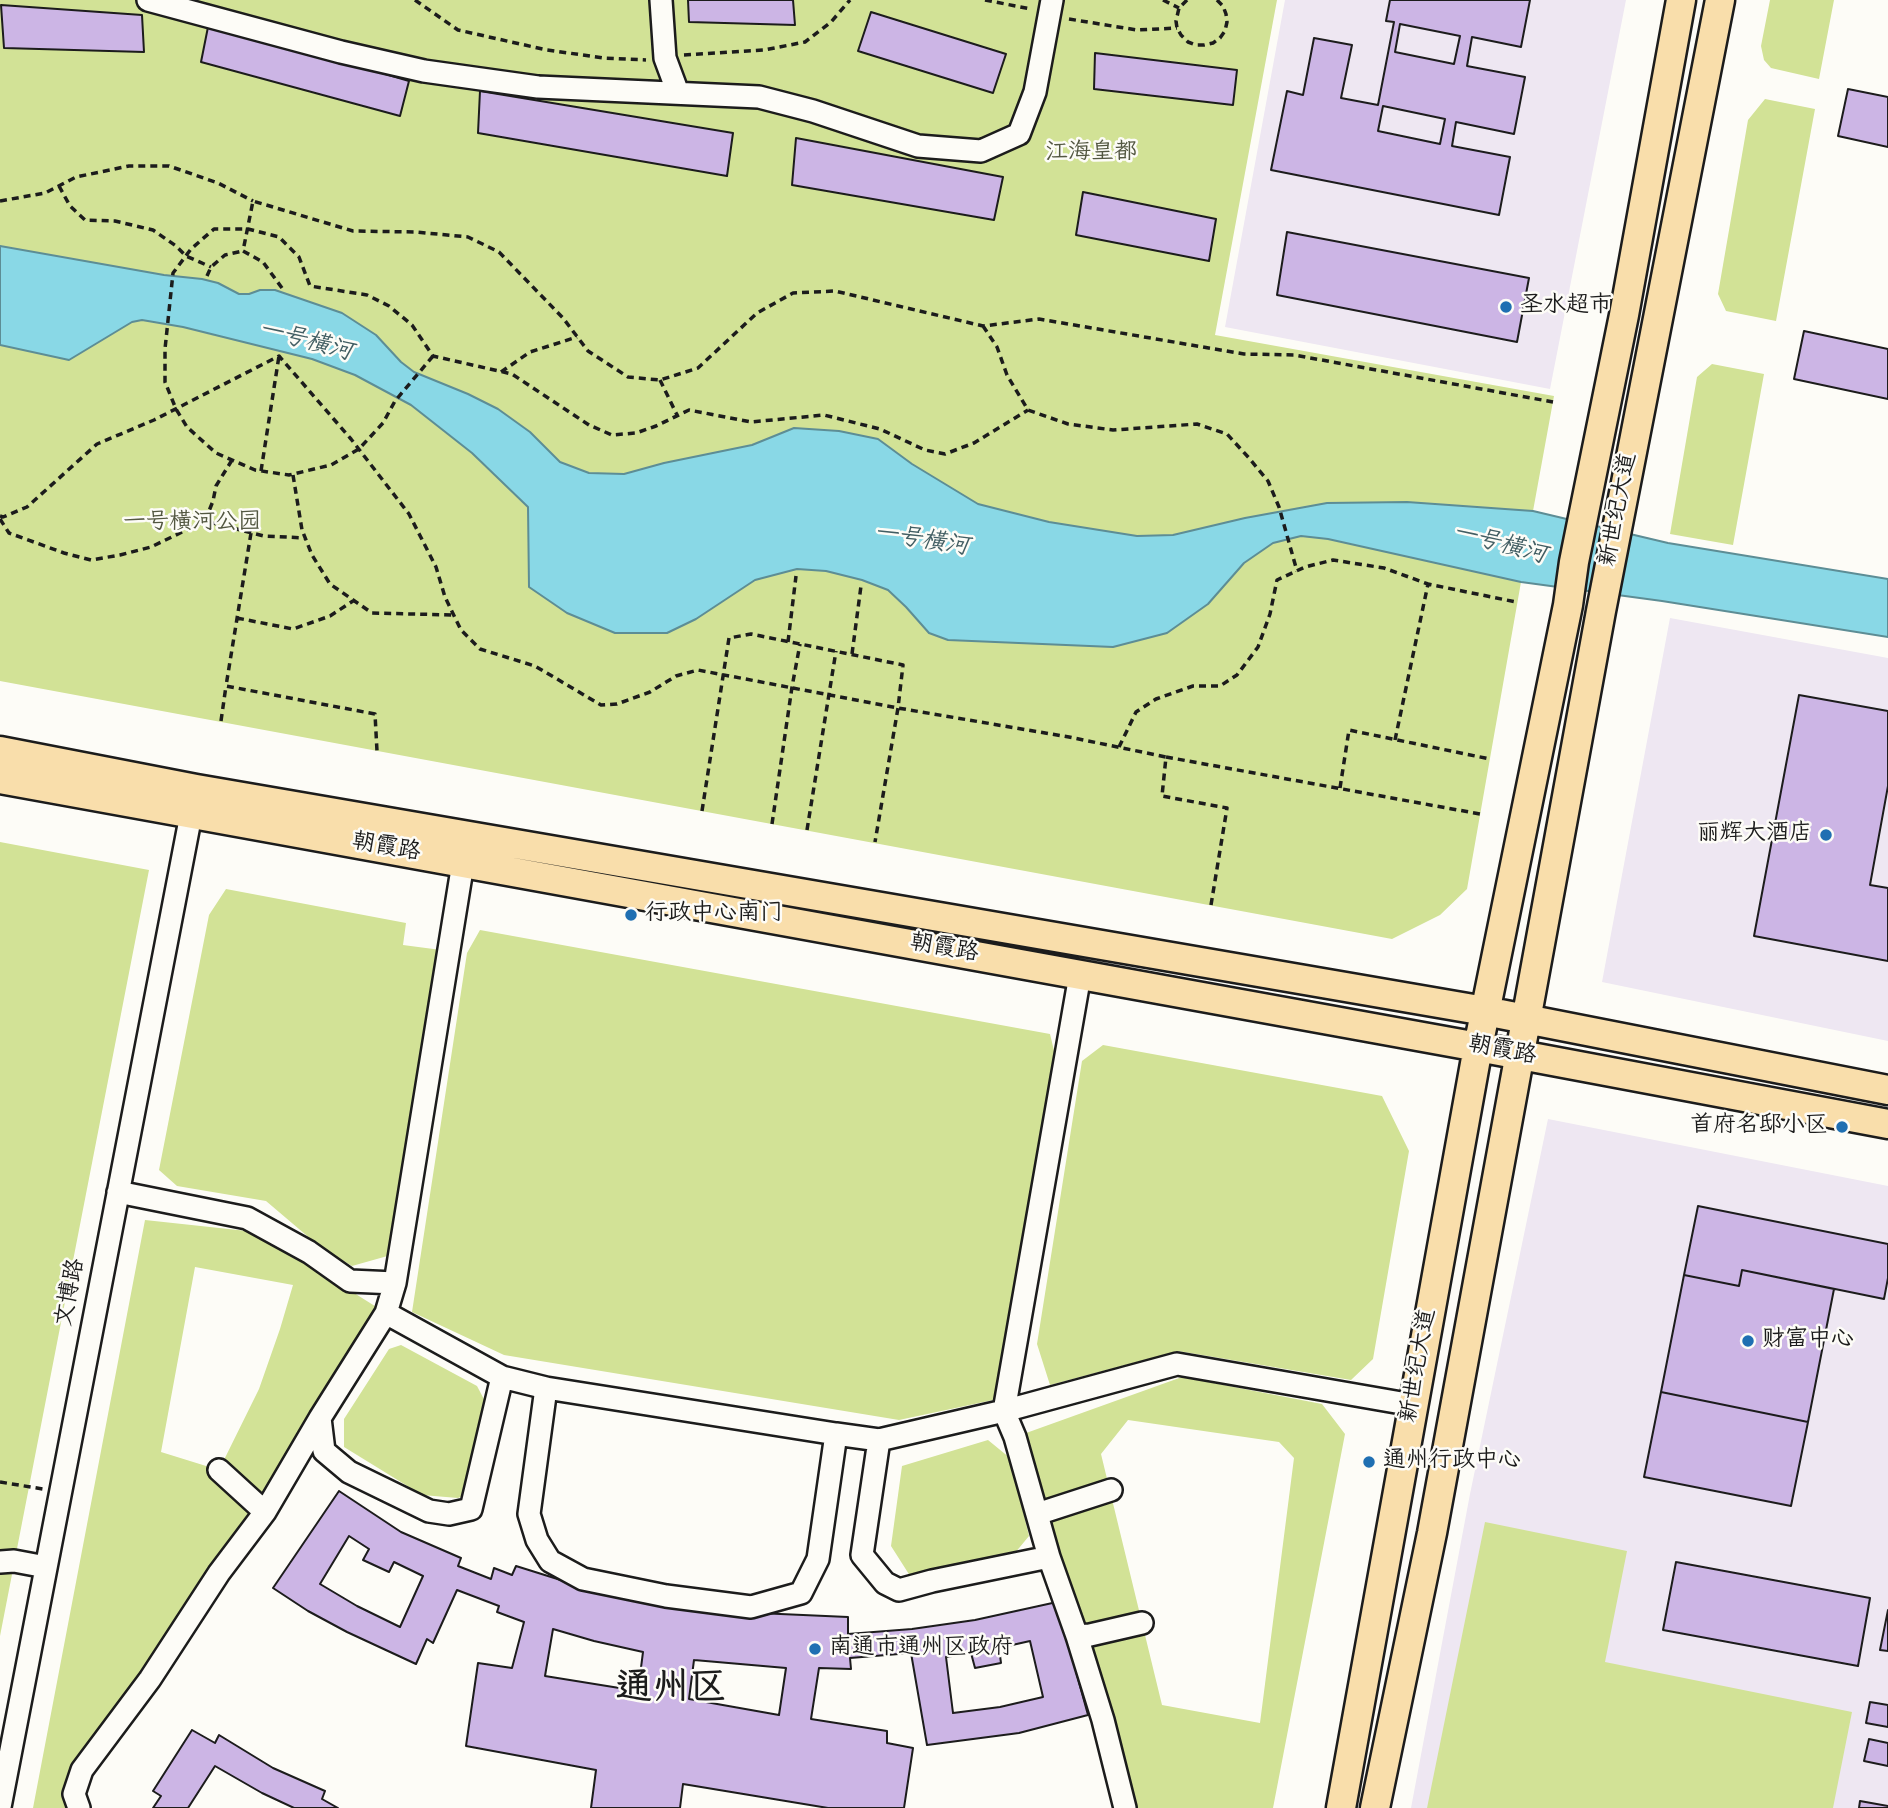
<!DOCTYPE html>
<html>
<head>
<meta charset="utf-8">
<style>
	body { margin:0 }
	canvas { display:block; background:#fdfcf7 }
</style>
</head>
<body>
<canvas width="1888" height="1808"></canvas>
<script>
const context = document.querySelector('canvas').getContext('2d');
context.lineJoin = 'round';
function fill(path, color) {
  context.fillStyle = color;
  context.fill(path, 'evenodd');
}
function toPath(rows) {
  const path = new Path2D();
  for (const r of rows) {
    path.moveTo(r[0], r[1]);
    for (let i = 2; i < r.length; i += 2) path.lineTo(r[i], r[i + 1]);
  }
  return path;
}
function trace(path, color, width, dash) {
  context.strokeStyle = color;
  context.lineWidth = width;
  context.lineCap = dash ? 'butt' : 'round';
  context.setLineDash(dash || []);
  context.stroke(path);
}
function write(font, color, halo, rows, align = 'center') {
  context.font = font + ' "Indie Flower","LXGW WenKai TC",sans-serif';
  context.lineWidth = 5;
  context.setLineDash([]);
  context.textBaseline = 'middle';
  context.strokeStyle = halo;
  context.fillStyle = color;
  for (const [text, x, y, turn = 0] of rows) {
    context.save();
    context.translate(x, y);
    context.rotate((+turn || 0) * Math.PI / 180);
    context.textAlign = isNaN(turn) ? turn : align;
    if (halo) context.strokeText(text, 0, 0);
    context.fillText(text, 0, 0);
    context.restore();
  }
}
const built = toPath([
	[1285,0,1626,0,1550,389,1225,327],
	[1670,618,1888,658,1888,1041,1602,982],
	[1548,1119,1888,1186,1888,1808,1411,1808,1470,1494]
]);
const green = toPath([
	[0,0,1277,0,1215,335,1554,396,1533,511,1407,502,1272,514,1245,518,1173,535,1137,536,1049,522,978,504,912,464,878,439,794,428,752,445,664,463,624,474,589,473,560,462,530,432,414,372,401,362,376,335,260,290,249,294,239,294,218,283,202,279,164,275,0,246],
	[1770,0,1834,0,1819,79,1771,68,1764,60,1761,46],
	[1765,99,1815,109,1776,321,1726,311,1718,294,1748,120],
	[142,320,183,327,311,359,355,375,391,392,411,405,472,453,528,507,529,587,667,633,696,619,755,580,797,569,826,571,862,580,888,590,906,607,1208,604,1244,563,1273,543,1301,536,1328,539,1521,582,1467,889,1440,915,1392,939,0,681,0,345,69,359,132,322],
	[1712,364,1764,374,1733,545,1670,534,1697,377],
	[0,842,149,870,0,1636],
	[226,889,406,923,403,945,441,950,391,1255,352,1266,319,1246,266,1201,177,1186,159,1170,209,915],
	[480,930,1050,1034,1055,1055,998,1399,899,1420,504,1355,412,1312,467,953],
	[1103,1045,1382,1096,1409,1151,1373,1359,1351,1380,1178,1351,1050,1385,1037,1344,1082,1061],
	[145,1220,247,1231,303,1261,386,1313,82,1770,79,1808,33,1808],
	[195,1267,293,1285,280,1329,259,1389,219,1470,161,1452],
	[401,1345,477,1386,487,1405,467,1494,458,1498,422,1495,344,1447,344,1419,389,1349],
	[1182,1377,1322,1404,1345,1434,1273,1808,1124,1808,1015,1437],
	[1128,1420,1279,1442,1294,1458,1260,1723,1162,1705,1101,1454],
	[988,1440,1010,1458,1029,1536,1010,1559,912,1579,891,1546,902,1466],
	[1485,1522,1627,1551,1605,1662,1852,1712,1833,1808,1427,1808]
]);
const water = toPath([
	[0,246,164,275,202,279,218,283,239,294,249,294,260,290,275,290,342,313,376,335,401,362,414,372,468,394,498,409,530,432,560,462,589,473,624,474,664,463,752,445,794,428,839,431,878,439,912,464,978,504,1049,522,1137,536,1173,535,1245,518,1327,503,1407,502,1533,511,1668,543,1888,579,1888,637,1662,601,1521,582,1328,539,1301,536,1273,543,1244,563,1208,604,1167,633,1113,647,948,640,929,633,906,607,888,590,862,580,826,571,797,569,755,580,696,619,667,633,615,633,567,613,529,587,528,507,472,453,411,405,355,375,312,359,183,327,142,320,132,322,69,360,0,345,0,246]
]);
const building = toPath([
	[688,0,793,0,795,25,689,22,688,0],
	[1390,0,1530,0,1521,47,1472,37,1467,66,1525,77,1514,134,1456,122,1452,146,1510,157,1499,215,1271,170,1287,91,1303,95,1314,38,1352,45,1341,98,1378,105,1394,22,1386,21,1390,0],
	[1400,24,1460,36,1454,64,1395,52,1400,24],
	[1383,106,1445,119,1440,144,1378,131,1383,106],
	[1,5,142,15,144,52,4,48,1,5],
	[871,12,1006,54,993,93,858,51,871,12],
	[209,22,409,81,400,116,201,62,209,22],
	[1095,53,1237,70,1233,105,1094,89,1095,53],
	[1848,89,1888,97,1888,147,1838,136,1848,89],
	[480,91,733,133,727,176,478,133,480,91],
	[796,138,1003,177,994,220,792,185,796,138],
	[1083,192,1216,219,1209,261,1076,235,1083,192],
	[1287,232,1529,278,1517,342,1277,295,1287,232],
	[1804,331,1888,349,1888,399,1794,379,1804,331],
	[1799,695,1888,711,1888,786,1870,885,1888,888,1888,961,1754,936,1799,695],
	[1698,1206,1888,1244,1888,1278,1884,1299,1742,1270,1739,1286,1684,1275,1698,1206],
	[1742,1270,1834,1289,1808,1422,1661,1392,1684,1275,1739,1286,1742,1270],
	[1661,1392,1808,1422,1791,1506,1644,1477,1661,1392],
	[339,1491,401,1532,461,1558,458,1566,491,1579,494,1568,512,1575,516,1566,599,1592,713,1611,848,1617,848,1634,912,1629,975,1620,1057,1602,1088,1715,1019,1733,927,1745,911,1653,850,1658,851,1669,819,1668,811,1719,887,1731,887,1743,913,1748,904,1808,828,1808,683,1784,680,1808,591,1808,596,1770,466,1746,478,1663,512,1668,524,1622,497,1612,499,1606,457,1590,433,1643,427,1639,416,1664,347,1632,308,1611,273,1588,339,1491],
	[349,1536,369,1549,363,1560,389,1572,394,1562,423,1576,400,1627,357,1606,320,1584,349,1536],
	[553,1629,594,1641,643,1652,638,1691,545,1676,553,1629],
	[1030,1641,1043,1697,1000,1707,953,1713,946,1657,971,1653,975,1668,1001,1663,999,1648,1030,1641],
	[694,1660,786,1668,779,1715,689,1699,694,1660],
	[1676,1562,1870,1598,1858,1666,1663,1630,1676,1562],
	[1888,1610,1888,1651,1880,1650,1888,1610],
	[1870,1702,1888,1705,1888,1727,1866,1723,1870,1702],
	[192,1730,215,1743,219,1735,273,1768,325,1791,322,1799,338,1808,294,1808,262,1793,215,1766,188,1808,153,1808,161,1796,153,1791,192,1730],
	[1869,1739,1888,1743,1888,1766,1864,1761,1869,1739],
	[1860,1801,1888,1806,1888,1808,1859,1808,1860,1801]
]);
const path = toPath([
	[415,0,458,30,547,50,604,58,646,60],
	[985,0,1031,9],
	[1163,0,1179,8],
	[1187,0,1179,8,1176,21,1177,28,1181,35,1188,42,1196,45,1204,45,1213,43,1220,38,1225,31,1227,22,1226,14,1223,6,1217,0],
	[1069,19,1137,30,1177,28],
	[684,55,764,50,805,42,831,22,850,0],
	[59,186,70,206,85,220,115,221,153,230,176,246,186,256,211,267],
	[0,201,45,193,76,177,129,166,169,166,218,183,253,201],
	[207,276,211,267,225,255,243,251],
	[282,288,263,262,243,251,253,201,353,231,416,232,468,237,499,252,563,318,588,351,628,377,660,380,698,368,757,313,793,293,835,291,983,326,1039,319,1244,354,1294,355,1553,402],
	[983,326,997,347,1007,375,1028,410,1068,424,1113,430,1197,424,1227,434,1249,458,1268,481,1279,507,1297,571],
	[433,356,395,401,383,423,359,449,331,465,289,475,255,470,216,453,187,427,176,409,165,382,165,349,173,273,191,249,214,229,248,229,279,237,299,257,310,286,367,295,389,306,412,325,433,356,512,374,589,425,612,435,636,433,656,426,689,410,751,422,824,415,880,429,925,450,945,454,974,443,1028,410],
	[501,372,530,352,577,337],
	[660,380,677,415],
	[232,460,216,486,213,501,205,521,264,536,305,538],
	[261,471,279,356],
	[293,475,302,530,312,555,330,584,372,613,454,615],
	[0,516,3,517,27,507,97,444,154,420,279,356,351,439,409,514,436,567,445,597,461,630,480,649,535,666,601,705,617,704,650,692,676,676,698,670,898,708,1069,737,1166,757,1162,796,1227,808,1211,905],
	[0,519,9,533,64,553,91,560,120,555,151,547,205,521],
	[251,533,226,686,375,714,377,751],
	[237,618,293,629,330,616,353,601],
	[788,642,796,576],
	[852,654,861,586],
	[221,721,226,686],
	[1395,740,1428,584,1516,602],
	[1119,747,1136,712,1156,699,1193,686,1220,686,1237,675,1258,647,1270,614,1277,580,1305,567,1333,560,1384,568,1428,584],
	[1166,757,1480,814],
	[1340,788,1349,730,1490,759],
	[702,811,729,638,751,634,903,665,898,708,875,842],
	[772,824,792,687,800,644],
	[807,830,836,651],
	[0,1482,43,1489]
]);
const minor = toPath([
	[148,0,341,52,424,71,538,87,759,97,813,111,918,146,981,151,1019,134,1035,92,1052,0],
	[661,0,665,58,678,93],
	[463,863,395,1283,386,1313,502,1377,546,1388,529,1514,537,1540,550,1561,583,1579,666,1596,751,1607,801,1593,818,1559,836,1434,879,1440,1004,1411,1080,975],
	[118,1192,247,1218,309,1252,350,1281,395,1283],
	[386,1313,320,1418,324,1451,349,1472,429,1511,449,1514,471,1509,502,1377],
	[546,1388,836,1434],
	[879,1440,862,1555,885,1583,899,1590,932,1581,1049,1557,1015,1437,1004,1411,1177,1364,1413,1405],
	[219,1470,265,1512],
	[1037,1514,1111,1490],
	[1049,1557,1077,1636,1103,1720,1125,1808],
	[0,1562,14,1561,46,1567],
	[1077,1636,1090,1635,1142,1623],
	[0,1807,194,799],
	[79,1808,74,1794,82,1770,150,1679,219,1573,265,1512,320,1418]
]);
const major = toPath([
	[0,751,196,789,1485,1011,1888,1090],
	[0,779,1478,1047,1888,1124],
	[1341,1808,1478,1047,1568,605,1574,562,1624,315,1681,0],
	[1375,1808,1432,1533,1601,611,1720,0]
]);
const markers = [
	[1506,307,7,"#1f6fb2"],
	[1826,835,7,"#1f6fb2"],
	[631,915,7,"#1f6fb2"],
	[1842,1127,7,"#1f6fb2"],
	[1748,1341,7,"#1f6fb2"],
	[1369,1462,7,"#1f6fb2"],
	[815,1649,7,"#1f6fb2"]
];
const parkNames = [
	["江海皇都",1091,154],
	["一号横河公园",192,524]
];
const poiNames = [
	["圣水超市",1520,307],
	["丽辉大酒店",1812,835,"right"],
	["行政中心南门",645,915],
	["首府名邸小区",1828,1127,"right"],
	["财富中心",1762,1341],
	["通州行政中心",1383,1462],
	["南通市通州区政府",829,1649]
];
const streetNames = [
	["新世纪大道",1620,510,-79],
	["朝霞路",386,849,10],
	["朝霞路",944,950,10],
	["朝霞路",1502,1052,11],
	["文博路",72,1293,-79],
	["新世纪大道",1420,1366,-80]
];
const waterNames = [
	["一号横河",305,343,15],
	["一号横河",921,542,9],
	["一号横河",1499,546,15]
];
const townNames = [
	["通州区",671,1692]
];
fill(built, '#eee7f2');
fill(green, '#d2e296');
fill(water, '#89d8e6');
trace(water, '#5d8d95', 2);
fill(building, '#ccb5e5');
trace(building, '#1c1c1c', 2);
trace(minor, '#1c1c1c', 26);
trace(major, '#1c1c1c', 33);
trace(path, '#1c1c1c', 3.5, [7, 5]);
trace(minor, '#fdfcf7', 21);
trace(major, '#f9deab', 28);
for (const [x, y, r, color] of markers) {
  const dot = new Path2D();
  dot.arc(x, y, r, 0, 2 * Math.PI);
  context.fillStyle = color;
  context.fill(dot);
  trace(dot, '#fdfcf7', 2.5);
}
write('23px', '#535741', '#fdfcf7', parkNames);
write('23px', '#1c1c1c', '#fdfcf7', poiNames, 'left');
write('23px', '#1c1c1c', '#fdfcf7', streetNames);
write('italic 24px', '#425e63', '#fdfcf7', waterNames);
write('bold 37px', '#1c1c1c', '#fdfcf7', townNames);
</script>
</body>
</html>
